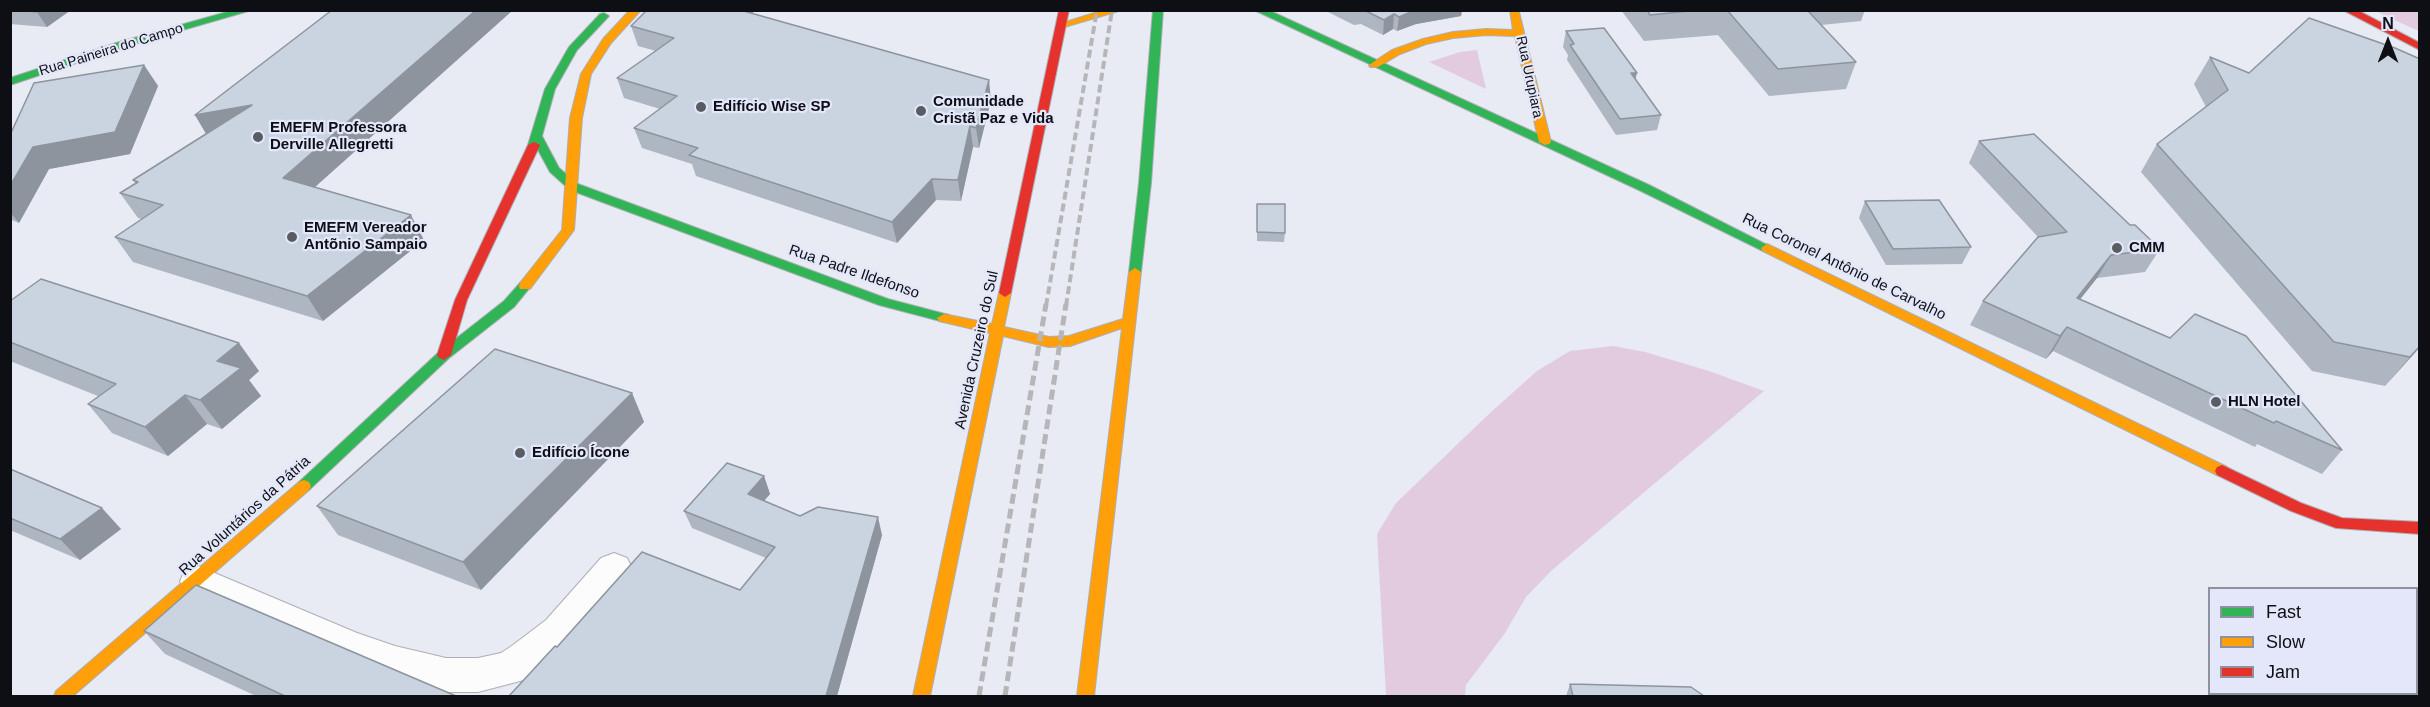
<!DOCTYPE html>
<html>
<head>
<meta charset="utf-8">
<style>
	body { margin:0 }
	#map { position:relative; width:2430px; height:707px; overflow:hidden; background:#e8eaf4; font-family:Helvetica,sans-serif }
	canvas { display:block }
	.frame { position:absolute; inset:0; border:12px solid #0e0f15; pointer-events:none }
	.legend { position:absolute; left:2208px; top:587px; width:210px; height:108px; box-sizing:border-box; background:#e3e7f9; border:2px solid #8e919e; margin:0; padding:8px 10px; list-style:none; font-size:18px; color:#0e0f15 }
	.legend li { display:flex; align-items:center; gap:12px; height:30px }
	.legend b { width:30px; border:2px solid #8e919e }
	.north { position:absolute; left:2358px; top:12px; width:60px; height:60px; -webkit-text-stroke:4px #e3e7f9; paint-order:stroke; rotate:0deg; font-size:16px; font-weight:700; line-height:24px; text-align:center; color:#0e0f15 }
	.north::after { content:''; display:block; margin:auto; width:21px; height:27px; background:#0e0f15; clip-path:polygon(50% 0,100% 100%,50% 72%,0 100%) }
</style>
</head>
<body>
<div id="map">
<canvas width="2430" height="707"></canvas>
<div class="frame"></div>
<ul class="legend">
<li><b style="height:8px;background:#30b455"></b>Fast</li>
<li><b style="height:8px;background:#ff9f0a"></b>Slow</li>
<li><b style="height:8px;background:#e5322d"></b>Jam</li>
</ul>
<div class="north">N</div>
</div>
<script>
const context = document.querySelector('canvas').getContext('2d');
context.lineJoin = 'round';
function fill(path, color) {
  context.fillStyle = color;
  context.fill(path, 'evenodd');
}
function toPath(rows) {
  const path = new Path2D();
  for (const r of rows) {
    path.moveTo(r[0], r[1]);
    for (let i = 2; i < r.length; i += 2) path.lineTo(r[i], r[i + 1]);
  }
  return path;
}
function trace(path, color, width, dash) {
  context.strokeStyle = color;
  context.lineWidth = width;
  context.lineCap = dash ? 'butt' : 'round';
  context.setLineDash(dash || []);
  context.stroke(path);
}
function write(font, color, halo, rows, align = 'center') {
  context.font = font + ' Helvetica,sans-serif';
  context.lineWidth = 4.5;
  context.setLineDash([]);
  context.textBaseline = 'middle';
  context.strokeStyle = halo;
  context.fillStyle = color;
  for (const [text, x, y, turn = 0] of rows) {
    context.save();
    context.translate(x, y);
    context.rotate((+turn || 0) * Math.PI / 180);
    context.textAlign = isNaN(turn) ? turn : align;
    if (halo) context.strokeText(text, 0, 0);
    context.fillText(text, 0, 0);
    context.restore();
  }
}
const green = toPath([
	[2376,11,2419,11,2419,31,2392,19],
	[1477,50,1486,89,1429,62,1460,52],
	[1613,346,1645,352,1709,371,1764,391,1551,571,1526,597,1505,633,1466,685,1465,696,1386,696,1377,534,1396,503,1490,413,1537,371,1570,351]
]);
const street = toPath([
	[614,553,627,558,632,568,627,578,572,642,524,680,478,692,446,692,395,680,330,657,185,592,180,581,185,570,198,566,357,633,395,646,446,658,478,658,501,653,513,645,546,620,601,558,614,553]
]);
const fast = toPath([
	[234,10,252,10,124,47,10,85,10,78,116,43,234,10],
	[1153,10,1163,10,1151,183,1141,272,1135,276,1129,272,1139,183,1153,10],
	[1254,10,1268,10,1649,185,1773,248,1767,252,1763,251,1641,191,1254,10],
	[604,13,609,16,577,50,555,89,542,136,559,168,578,184,888,299,949,315,951,318,949,321,944,322,879,305,570,190,550,172,537,148,530,147,528,145,545,89,569,47,600,14,604,13],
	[525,282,531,286,514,307,449,358,309,490,299,490,297,486,299,482,439,352,504,301,520,283,525,282]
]);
const slow = toPath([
	[630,10,641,10,611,43,591,74,582,118,574,230,530,289,520,289,519,286,520,283,562,230,570,118,581,74,603,39,630,10],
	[1104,10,1122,10,1061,28,1056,25,1104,10],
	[1510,10,1519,12,1551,142,1549,144,1545,145,1539,142,1515,36,1486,35,1453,38,1426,44,1400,54,1378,67,1370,67,1369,65,1392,50,1423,39,1453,32,1486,29,1513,30,1510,10],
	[1767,244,2227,467,2229,471,2227,475,2222,477,2217,475,1763,251,1761,248,1767,244],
	[1135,268,1141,272,1094,696,1077,696,1122,328,1070,346,1049,347,1003,336,930,696,913,696,990,333,939,321,937,318,944,314,992,324,999,293,1005,289,1011,293,1004,327,1049,337,1069,336,1123,319,1129,272,1135,268],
	[304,480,309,482,311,486,309,490,73,696,54,696,56,691,299,482,304,480]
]);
const jam = toPath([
	[1059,10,1069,10,1011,293,1005,297,999,293,1059,10],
	[2343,10,2357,10,2420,43,2420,50,2343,10],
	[534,142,540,145,467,300,451,355,444,360,439,358,437,355,455,300,528,145,534,142],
	[2222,465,2301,503,2342,518,2420,522,2420,534,2336,528,2291,511,2217,475,2215,471,2217,467,2222,465]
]);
const railFar1 = toPath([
	[1046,306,1097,10],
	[1066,306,1112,10]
]);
const rail = toPath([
	[979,696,1046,304],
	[1005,696,1066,304]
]);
const wall = toPath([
	[10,10,71,10,47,27,10,24],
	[332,10,513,10,315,187,424,240,323,321,133,262,115,237,142,219,138,218,120,193,135,183,133,180,206,134,195,115],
	[1324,10,1464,10,1463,12,1462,12,1461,16,1416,24,1397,31,1393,29,1383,35,1361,24,1354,25],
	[1621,10,1865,10,1861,21,1821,25,1856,62,1846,89,1769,96,1718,35,1644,41],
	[752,14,991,100,979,148,973,147,961,201,936,200,897,243,696,176,692,164,642,148,634,128,660,109,624,98,617,78,656,51,638,46,631,26],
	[1566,31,1635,79,1661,115,1657,130,1616,135,1567,60,1568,55,1563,47],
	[2210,57,2249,73,2420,59,2420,347,2385,386,2312,371,2141,172,2157,144,2206,107,2194,84],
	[144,65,158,86,130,154,49,169,19,223,10,219,10,135],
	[1979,141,2130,225,2160,249,2145,272,2097,278,2080,299,2342,450,2322,474,2257,444,2255,447,2053,351,2046,359,1970,325,1983,301,2038,237,1969,163],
	[1865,201,1971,247,1962,264,1886,265,1859,218],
	[1257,204,1285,233,1284,242,1257,241],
	[10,301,259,371,249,380,261,396,222,429,207,424,168,456,112,433,88,404,98,396,10,361],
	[632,393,644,422,481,590,338,535,317,506],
	[10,469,121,529,80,560,10,530],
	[764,476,770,494,764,501,800,516,882,535,837,696,557,647,740,590,766,558,692,528,684,511],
	[144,631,456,696,256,696,165,654],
	[1570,684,1704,696,1566,696]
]);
const shadedWall = toPath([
	[39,10,71,10,47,27,37,12],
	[476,10,513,10,297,203,283,178],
	[735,10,755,10,740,29],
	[1415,10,1462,10,1461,16,1416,24,1397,31,1399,17],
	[1394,14,1393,29,1383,35,1384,20],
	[144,65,158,86,130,154,49,169,19,223,10,212,10,186,33,147],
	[1631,73,1637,73,1633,88],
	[989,80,991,100,979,148,976,128],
	[252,105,210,140,195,115],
	[970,126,973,147,961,201,958,180],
	[932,179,936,200,897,243,892,222],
	[411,215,424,240,323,321,307,296],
	[2111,255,2097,278,2063,321,2077,298],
	[2067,327,2053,351,2046,359,2060,336],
	[239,343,259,371,249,380,261,396,222,429,200,400,217,361],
	[2420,346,2420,347,2385,386,2410,357],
	[632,393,644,422,481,590,463,562],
	[185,395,207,424,168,456,145,427],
	[764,476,770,494,754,512,748,494],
	[102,508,121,529,80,560,60,539],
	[878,517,882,535,837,696,826,696]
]);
const building = toPath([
	[19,10,39,10,37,12,19,10],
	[332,10,476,10,283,178,411,215,307,296,115,237,163,205,120,193,138,182,133,180,252,105,195,115,332,10],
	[647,10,740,10,989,80,976,128,970,126,958,180,932,179,892,222,689,155,698,148,634,128,677,96,617,78,674,38,631,26,647,10],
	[1364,10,1415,10,1399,17,1394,14,1384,20,1364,10],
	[1647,10,1699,10,1650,15,1647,10],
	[1727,10,1807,10,1856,62,1778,69,1727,10],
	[2309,18,2395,48,2420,59,2420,346,2410,357,2334,342,2157,144,2228,90,2210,57,2249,73,2309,18],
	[1604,28,1637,73,1631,73,1661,115,1620,119,1570,45,1574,44,1566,31,1604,28],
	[144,65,115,132,33,147,10,186,10,135,34,83,144,65],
	[2034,134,2130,225,2135,225,2160,249,2111,255,2077,298,2170,338,2195,314,2246,336,2342,450,2276,421,2274,423,2067,327,2060,336,1983,301,2038,237,2067,232,1979,141,2034,134],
	[1939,200,1971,247,1893,249,1865,201,1939,200],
	[1257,204,1285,204,1285,233,1257,232,1257,204],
	[41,279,239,343,217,361,241,368,200,400,185,395,145,427,88,404,116,384,10,342,10,301,41,279],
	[495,349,632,393,463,562,317,506,495,349],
	[727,463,764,476,748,494,800,516,818,507,878,517,826,696,509,696,555,646,557,647,642,552,740,590,775,547,684,511,727,463],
	[10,469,102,508,60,539,10,518,10,469],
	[196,585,456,696,285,696,144,631,196,585],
	[1570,684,1691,687,1704,696,1573,696,1570,684]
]);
const markers = [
	[701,107,6,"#5a5c63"],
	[921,111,6,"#5a5c63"],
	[258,137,6,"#5a5c63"],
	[292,237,6,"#5a5c63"],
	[2117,248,6,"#5a5c63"],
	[2216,402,6,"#5a5c63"],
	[520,453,6,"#5a5c63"]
];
const farStreetnames = [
	["Rua Paineira do Campo",111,50,-17],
	["Rua Urupiara",1529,77,78]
];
const poiNames = [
	["Comunidade",933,102],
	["Cristã Paz e Vida",933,119],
	["Edifício Wise SP",713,107],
	["EMEFM Professora",270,128],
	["Derville Allegretti",270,145],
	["EMEFM Vereador",304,228],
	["Antõnio Sampaio",304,245],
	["CMM",2129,248],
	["HLN Hotel",2228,402],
	["Edifício Ícone",532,453]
];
const streetNames = [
	["Rua Coronel Antônio de Carvalho",1844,267,26],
	["Rua Padre Ildefonso",854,272,19],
	["Avenida Cruzeiro do Sul",977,350,-78],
	["Rua Voluntários da Pátria",245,516,-42]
];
fill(green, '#e2cbde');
trace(street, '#adafb6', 2);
trace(fast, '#adafb6', 2);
trace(slow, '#adafb6', 2);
trace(jam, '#adafb6', 2);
fill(street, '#fcfcfd');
fill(fast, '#30b455');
fill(slow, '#ff9f0a');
fill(jam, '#e5322d');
trace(railFar1, '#b6b6b8', 4, [8, 4]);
trace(rail, '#b6b6b8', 5, [10, 5]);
fill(wall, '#adb6c1');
fill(shadedWall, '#8d949d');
fill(building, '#c9d4e0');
trace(building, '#8d949d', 1.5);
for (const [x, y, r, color] of markers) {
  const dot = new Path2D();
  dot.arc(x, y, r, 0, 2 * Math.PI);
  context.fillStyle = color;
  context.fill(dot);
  trace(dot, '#e3e7f9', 2);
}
write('14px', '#0e0f15', '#e3e7f9', farStreetnames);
write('bold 15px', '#0e0f15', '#e3e7f9', poiNames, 'left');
write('15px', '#0e0f15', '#e3e7f9', streetNames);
</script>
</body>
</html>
